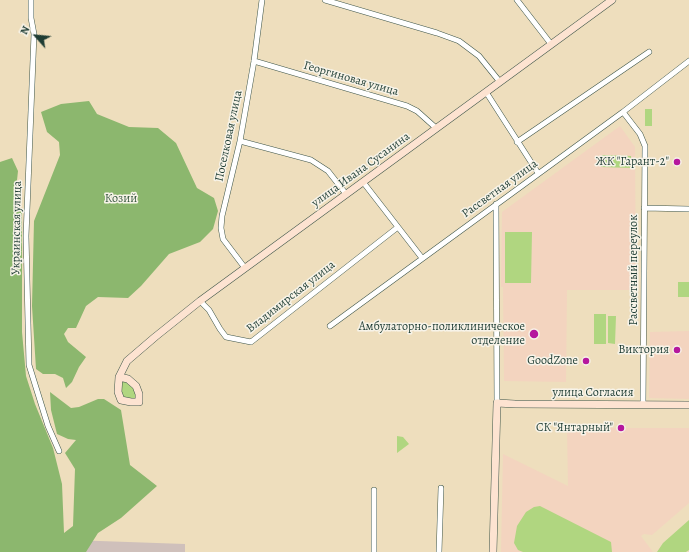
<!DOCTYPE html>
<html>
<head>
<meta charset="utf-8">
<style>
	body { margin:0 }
	#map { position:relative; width:689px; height:552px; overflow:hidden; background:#eedebd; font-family:Alegreya,serif }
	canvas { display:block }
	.north { position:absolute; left:16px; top:16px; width:40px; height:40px; -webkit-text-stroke:3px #f7f3e8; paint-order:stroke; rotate:297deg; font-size:11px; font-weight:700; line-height:16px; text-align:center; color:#1f3d34 }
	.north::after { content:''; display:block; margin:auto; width:14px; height:18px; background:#1f3d34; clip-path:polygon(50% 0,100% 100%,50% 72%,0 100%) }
</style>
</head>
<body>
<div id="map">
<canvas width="689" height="552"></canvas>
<div class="north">N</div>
</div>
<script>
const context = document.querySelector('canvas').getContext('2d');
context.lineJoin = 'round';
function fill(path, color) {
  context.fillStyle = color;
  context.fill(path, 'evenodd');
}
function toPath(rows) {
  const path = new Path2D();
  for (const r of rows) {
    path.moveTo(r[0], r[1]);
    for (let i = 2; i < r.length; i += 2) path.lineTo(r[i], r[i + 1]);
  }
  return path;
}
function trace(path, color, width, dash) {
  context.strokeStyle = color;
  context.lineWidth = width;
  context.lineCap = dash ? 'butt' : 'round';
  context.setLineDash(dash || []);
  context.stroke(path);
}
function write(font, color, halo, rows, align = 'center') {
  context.font = font + ' Alegreya,serif';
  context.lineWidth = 3;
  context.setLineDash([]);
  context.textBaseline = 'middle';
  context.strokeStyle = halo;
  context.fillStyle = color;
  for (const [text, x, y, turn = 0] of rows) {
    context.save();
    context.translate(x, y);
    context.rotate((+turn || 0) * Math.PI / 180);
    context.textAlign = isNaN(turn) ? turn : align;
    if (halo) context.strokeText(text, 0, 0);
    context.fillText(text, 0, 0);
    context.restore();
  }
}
const built = toPath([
	[620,126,635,147,636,290,567,290,566,382,504,381,503,287,501,287,502,212],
	[689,331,689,399,649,398,650,332],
	[567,428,689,428,689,503,652,535,644,534,641,536,653,552,501,552,503,454,568,486]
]);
const industrial = toPath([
	[71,540,185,544,185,552,70,552]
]);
const green = toPath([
	[645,109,652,109,652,126,645,126],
	[602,155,631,156,631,168,601,167],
	[505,232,532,232,531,283,505,283],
	[678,282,689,282,689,297,678,297],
	[594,314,606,314,606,344,594,344],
	[608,316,616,316,615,344,608,343],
	[122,380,133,385,137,394,134,400,125,398,123,396,121,392],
	[397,436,403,437,409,444,397,453],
	[540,506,611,542,612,552,523,552,518,550,514,543,517,526,526,512,534,507],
	[689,520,689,550,686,552,657,552,663,543]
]);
const forest = toPath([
	[89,101,97,114,129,127,158,128,176,143,197,188,214,198,218,211,213,229,200,242,169,254,141,286,128,298,98,297,86,306,76,328,68,328,64,334,68,342,86,357,79,367,72,382,66,388,63,378,55,374,43,374,36,369,32,306,34,221,60,155,59,142,47,132,41,112,61,104],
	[12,158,18,171,15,199,22,213,22,332,26,376,35,404,53,448,62,484,64,533,73,526,75,469,65,453,76,440,68,439,57,434,51,410,50,392,71,408,79,407,98,399,104,399,121,410,130,465,157,486,121,518,98,533,86,552,0,552,0,162]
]);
const street = toPath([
	[31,0,31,18,34,34,26,236,29,365,48,426,59,451],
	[325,0,437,33,459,41,479,56,500,82],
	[517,0,551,44],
	[254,61,407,106,417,111,436,128],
	[486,92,538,173],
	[623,112,640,134,645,146,643,404],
	[240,141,311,160,328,171,346,194],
	[517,142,649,52],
	[363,182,422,258],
	[496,204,497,403],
	[644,208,689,209],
	[245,268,223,239,221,228,222,216,240,141,254,61,262,0],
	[200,301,209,310,220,329,226,337,251,342,398,227],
	[330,326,623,112,689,61],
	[374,552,374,490],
	[439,552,441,488]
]);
const secondary = toPath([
	[119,377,128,379,136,386,139,394,139,402,131,402,121,400,118,392,119,377,127,361,155,337,200,301,612,0],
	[493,552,497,403,515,404,689,405]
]);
const markers = [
	[677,162,4,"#b5179e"],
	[534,334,5,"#b5179e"],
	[677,350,4,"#b5179e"],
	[586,361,4,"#b5179e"],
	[621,428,4,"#b5179e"]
];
const streetNames = [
	["Георгиновая улица",351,79,16],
	["Поселковая улица",229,136,-78],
	["улица Ивана Сусанина",361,170,-36],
	["Рассветная улица",500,189,-36],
	["Украинская улица",17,228,-89],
	["Рассветный переулок",634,270,-90],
	["Владимирская улица",291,297,-38],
	["улица Согласия",593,393]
];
const poiNames = [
	["ЖК \"Гарант-2\"",669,162],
	["Амбулаторно-поликлиническое",525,327],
	["отделение",525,341],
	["Виктория",669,350],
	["GoodZone",578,361],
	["СК \"Янтарный\"",613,428]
];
const parkNames = [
	["Козий",121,199]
];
fill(built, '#f3d4bf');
fill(industrial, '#cfc0bb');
fill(green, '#b0d680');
fill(forest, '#8cb76e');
trace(street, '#3e5549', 6);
trace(secondary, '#3e5549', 8);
trace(street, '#fff', 5);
trace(secondary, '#fde3d1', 7);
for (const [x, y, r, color] of markers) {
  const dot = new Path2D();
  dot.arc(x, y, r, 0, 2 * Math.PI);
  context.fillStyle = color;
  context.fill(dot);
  trace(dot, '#f7f3e8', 1.5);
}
write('12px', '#1f3d34', '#f7f3e8', streetNames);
write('12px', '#1f3d34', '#f7f3e8', poiNames, 'right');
write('12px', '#3c5c43', '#f7f3e8', parkNames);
</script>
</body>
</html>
